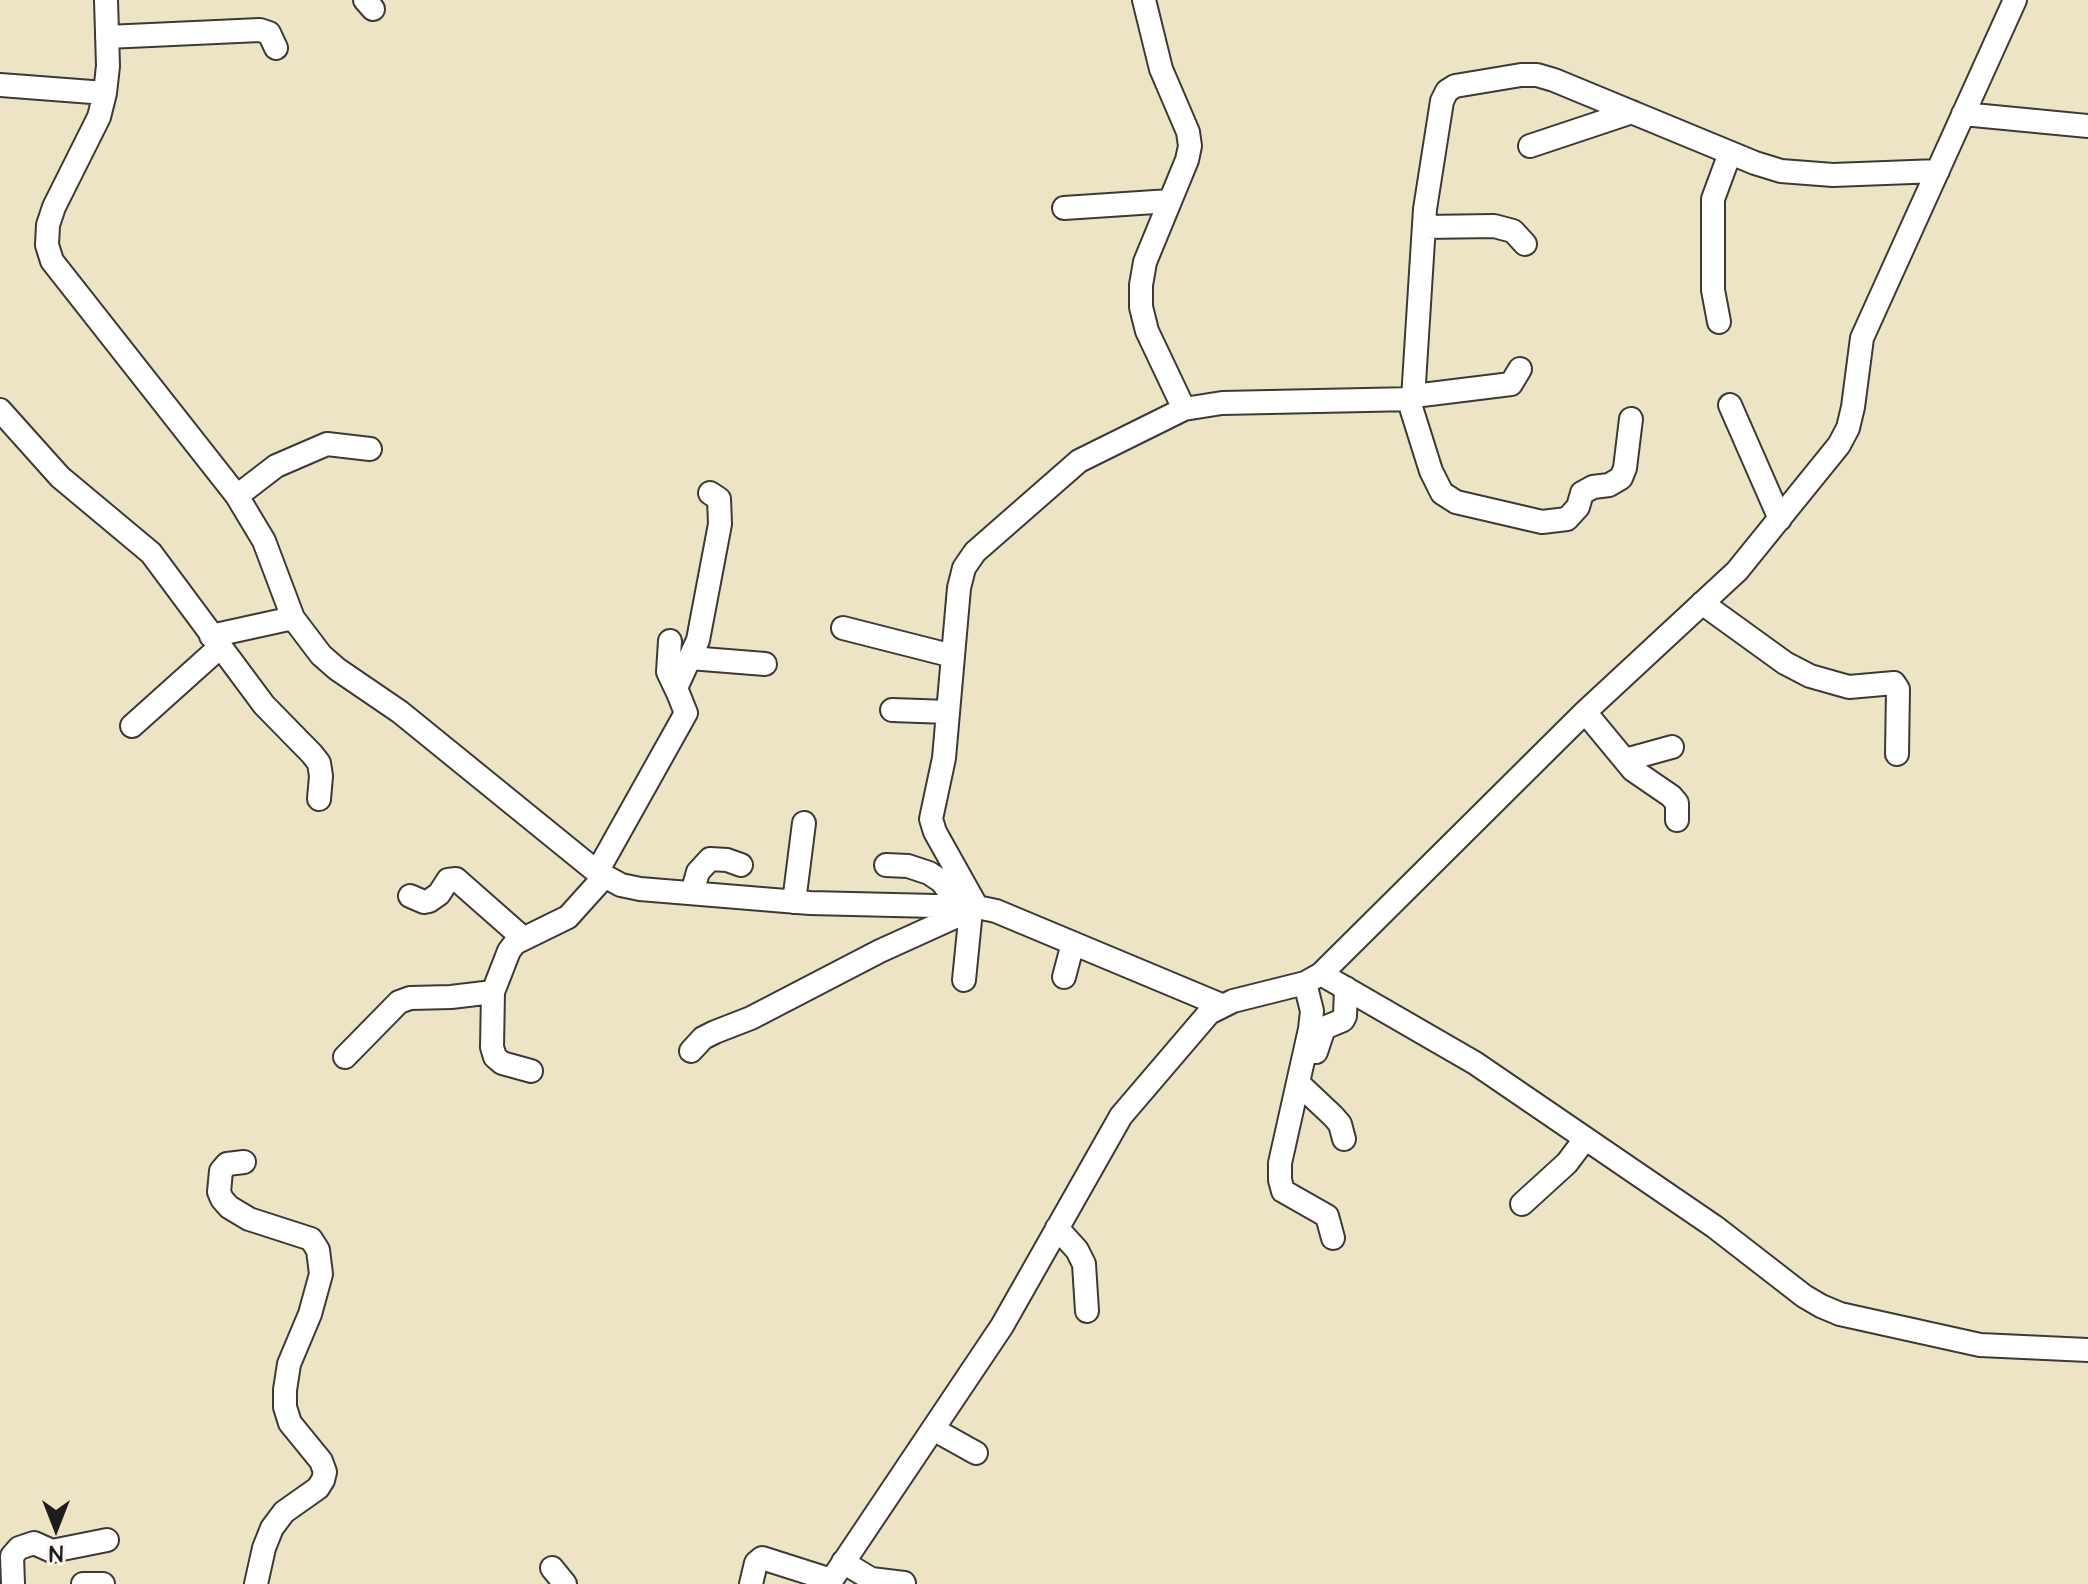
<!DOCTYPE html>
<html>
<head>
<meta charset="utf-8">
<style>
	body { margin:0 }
	#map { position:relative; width:2088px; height:1584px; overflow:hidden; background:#ece4c5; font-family:"Architects Daughter",sans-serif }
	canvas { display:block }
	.north { position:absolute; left:16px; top:1488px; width:80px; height:80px; -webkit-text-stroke:6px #fbf7ec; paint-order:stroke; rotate:180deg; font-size:22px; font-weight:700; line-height:32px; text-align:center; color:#1c1c1c }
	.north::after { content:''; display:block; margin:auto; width:28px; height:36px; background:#1c1c1c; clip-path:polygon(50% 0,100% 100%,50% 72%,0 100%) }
</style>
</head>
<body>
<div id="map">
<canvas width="2088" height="1584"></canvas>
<div class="north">N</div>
</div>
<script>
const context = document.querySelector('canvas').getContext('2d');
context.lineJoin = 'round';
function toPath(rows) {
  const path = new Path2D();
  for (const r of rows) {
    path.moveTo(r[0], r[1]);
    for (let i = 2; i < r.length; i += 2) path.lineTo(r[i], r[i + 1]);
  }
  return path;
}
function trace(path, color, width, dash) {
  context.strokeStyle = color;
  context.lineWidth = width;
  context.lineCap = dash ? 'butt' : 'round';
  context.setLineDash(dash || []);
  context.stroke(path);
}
const minor = toPath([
	[106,0,108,66,105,93,99,117,54,207,48,225,47,245,52,261,237,496,264,541,293,618,321,655,337,669,400,712,597,872,621,885,640,889,810,903,977,907,996,911,1221,1005],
	[365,0,373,9],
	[1144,0,1161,69,1188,132,1190,146,1187,160,1145,262,1141,285,1141,307,1147,331,1184,409],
	[107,37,260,30,269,33,276,48],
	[0,85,105,93],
	[1963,114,2088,126],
	[1530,146,1632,112],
	[1064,208,1170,201],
	[1424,227,1494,226,1513,231,1525,244],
	[1719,322,1713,290,1713,199,1730,153],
	[1414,396,1511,384,1520,369],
	[1409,401,1431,471,1442,493,1456,502,1542,522,1567,519,1578,507,1582,493,1593,487,1609,485,1621,478,1625,468,1631,419],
	[1730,405,1780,519],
	[0,410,60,477,151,553,264,705,312,754,319,763,321,776,319,799],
	[237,496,276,466,327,444,370,449],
	[1702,603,1785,663,1810,676,1849,687,1894,683,1898,689,1897,754],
	[843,628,953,656],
	[211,636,293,618],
	[670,641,668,672,678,693],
	[690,658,765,664],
	[892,710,948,712],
	[1585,712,1633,770,1671,796,1677,803,1677,820],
	[132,726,220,647],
	[1625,760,1672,747],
	[886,865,908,866,929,873,941,881,960,905],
	[597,872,686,713,676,688,698,640,720,524,719,499,710,493],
	[692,893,698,872,710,859,727,860,741,865],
	[410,896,424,902,429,901,439,894,448,880,456,879,523,938],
	[794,902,804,823],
	[1321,974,1475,1063,1715,1227,1804,1296,1821,1306,1840,1314,1980,1345,2088,1350],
	[1064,977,1073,943],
	[964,980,971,910],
	[1305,983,1312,1011,1310,1029,1280,1163,1280,1180,1283,1191,1327,1216,1333,1238],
	[691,1051,703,1038,715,1032,751,1018,880,951,977,907,935,832,931,819,944,758,959,588,964,568,975,552,1079,461,1184,409,1222,403,1413,399,1425,209,1442,101,1447,91,1455,86,1521,75,1537,75,1554,80,1755,163,1781,171,1833,175,1938,171],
	[1316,1052,1324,1028,1343,1020,1345,1016,1346,988],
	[345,1057,399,1002,410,998,451,997,493,992],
	[531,1071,502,1063,495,1057,492,1047,493,992,509,951,515,943,568,917,604,877],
	[1298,1083,1333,1116,1340,1124,1344,1139],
	[244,1162,227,1164,221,1171,219,1192,222,1199,229,1207,249,1219,311,1239,318,1250,321,1274,310,1314,289,1364,285,1390,285,1407,290,1423,321,1461,325,1472,323,1480,318,1488,284,1512,272,1528,264,1548,256,1584],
	[1522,1204,1567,1163,1585,1139],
	[1057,1228,1077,1250,1084,1264,1087,1311],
	[933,1429,976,1453],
	[843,1562,871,1579,904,1583],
	[552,1568,565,1584],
	[13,1584,12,1556,19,1548,34,1543,52,1551,107,1540],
	[83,1584,103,1584],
	[751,1584,756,1563,762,1558,831,1580],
	[829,1584,1002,1326,1121,1116,1209,1013,1233,1001,1305,983,1321,974,1585,712,1737,571,1839,445,1848,428,1853,407,1862,338,2015,0]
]);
trace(minor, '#3b3a35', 26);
trace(minor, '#fff', 22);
</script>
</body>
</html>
